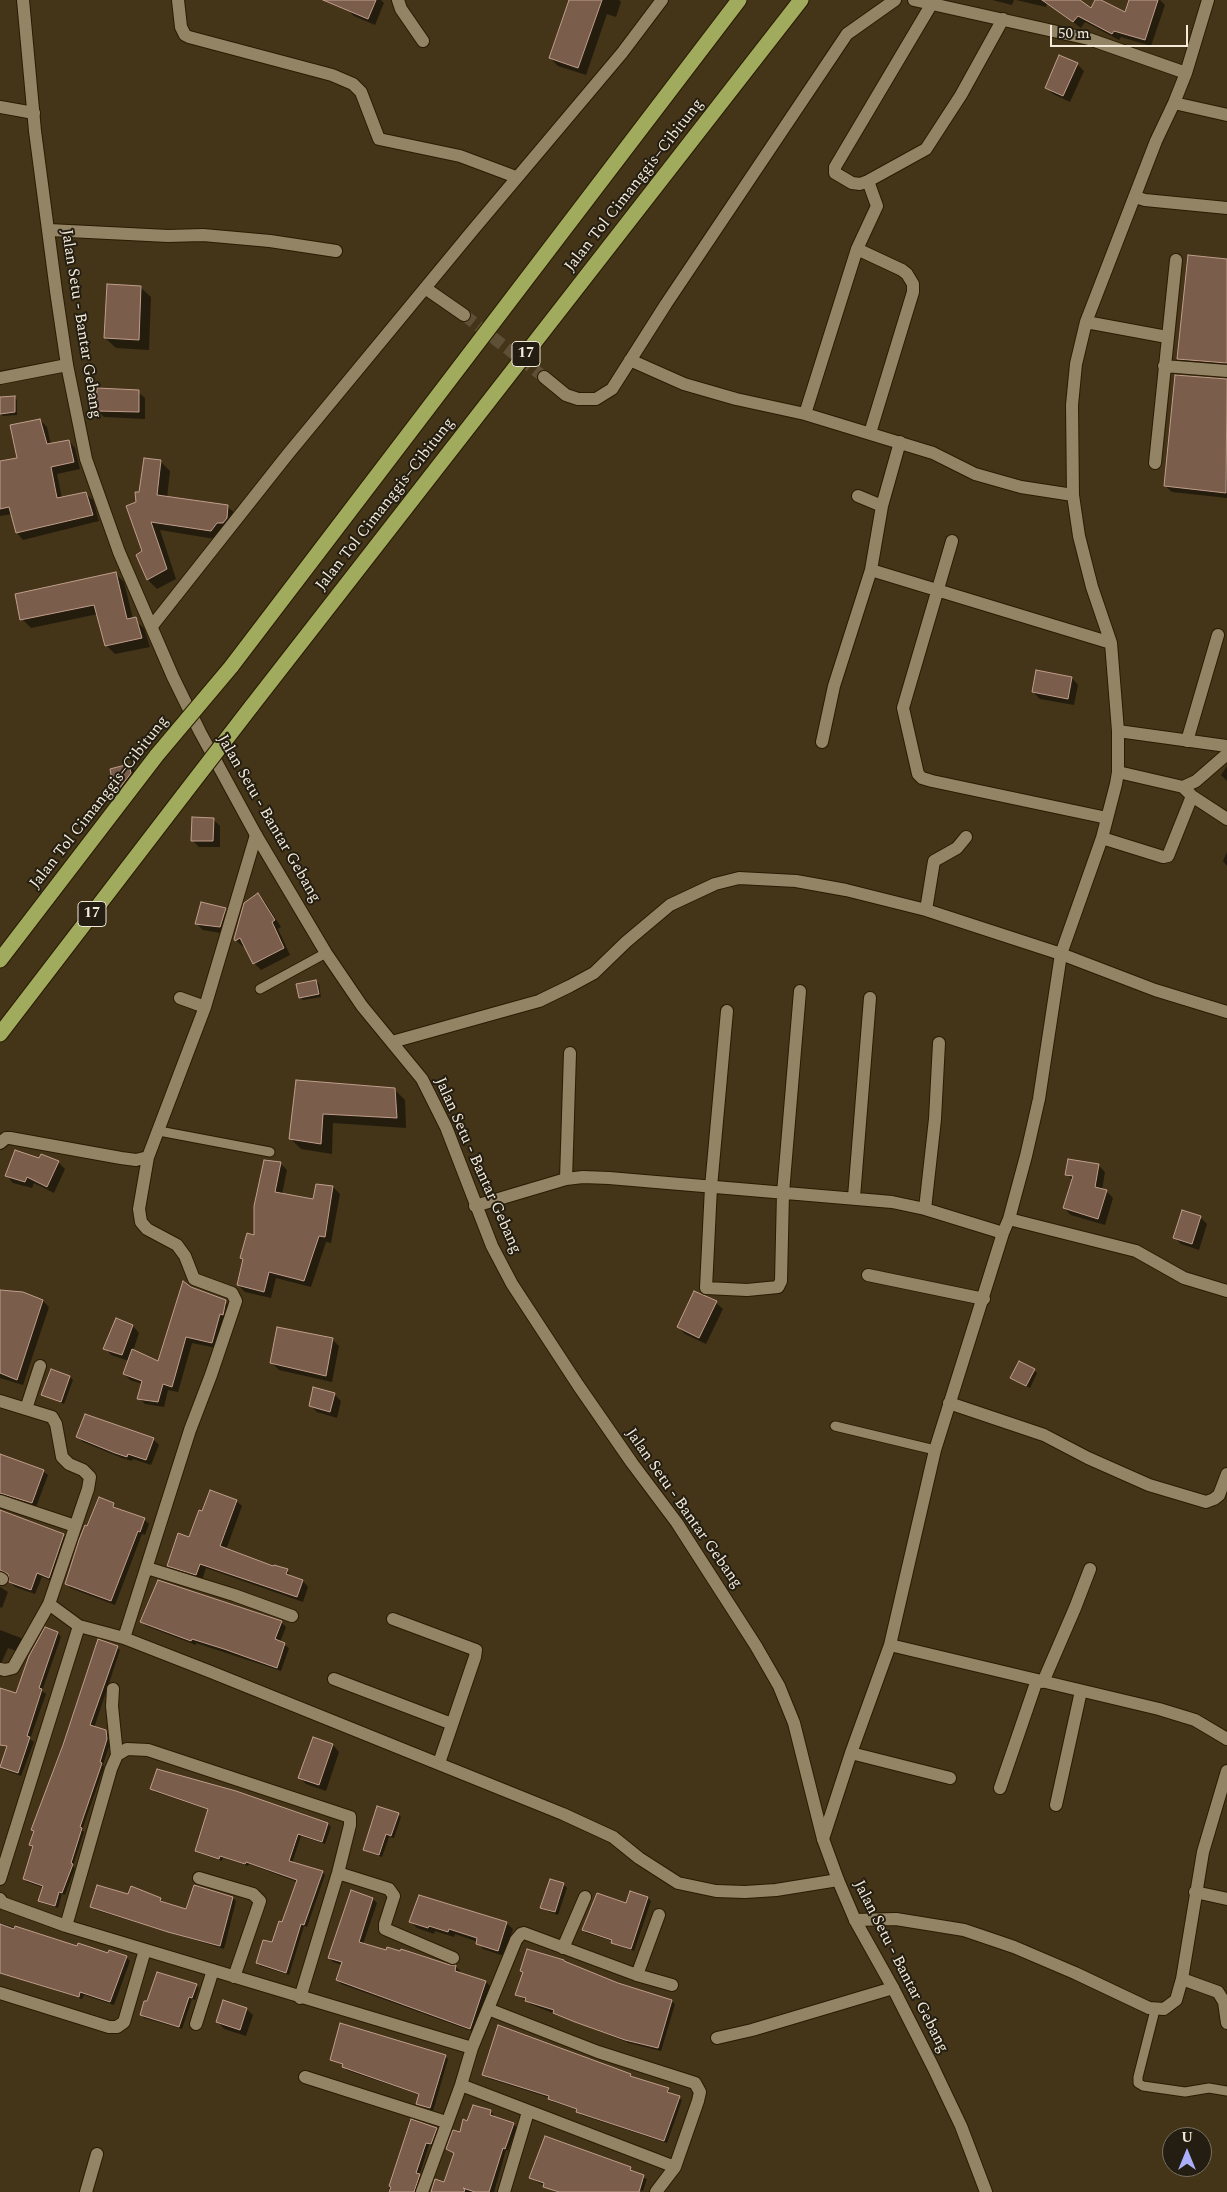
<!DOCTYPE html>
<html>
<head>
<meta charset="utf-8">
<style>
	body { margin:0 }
	#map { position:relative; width:1227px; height:2192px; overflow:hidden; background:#443519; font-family:Spectral,serif }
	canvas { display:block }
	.north { position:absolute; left:1162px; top:2127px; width:50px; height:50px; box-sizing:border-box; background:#241e12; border:1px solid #777062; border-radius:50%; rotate:0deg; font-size:14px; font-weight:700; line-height:20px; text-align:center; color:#f3ead9 }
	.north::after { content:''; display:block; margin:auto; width:18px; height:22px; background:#abaffb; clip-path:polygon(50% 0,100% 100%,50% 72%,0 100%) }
	.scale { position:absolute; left:1050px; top:25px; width:138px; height:22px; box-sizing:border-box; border:2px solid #f3ead9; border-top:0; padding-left:6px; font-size:15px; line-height:18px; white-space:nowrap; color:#f3ead9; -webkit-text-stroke:4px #241e12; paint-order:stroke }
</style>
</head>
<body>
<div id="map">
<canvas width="1227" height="2192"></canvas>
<div class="north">U</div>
<div class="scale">50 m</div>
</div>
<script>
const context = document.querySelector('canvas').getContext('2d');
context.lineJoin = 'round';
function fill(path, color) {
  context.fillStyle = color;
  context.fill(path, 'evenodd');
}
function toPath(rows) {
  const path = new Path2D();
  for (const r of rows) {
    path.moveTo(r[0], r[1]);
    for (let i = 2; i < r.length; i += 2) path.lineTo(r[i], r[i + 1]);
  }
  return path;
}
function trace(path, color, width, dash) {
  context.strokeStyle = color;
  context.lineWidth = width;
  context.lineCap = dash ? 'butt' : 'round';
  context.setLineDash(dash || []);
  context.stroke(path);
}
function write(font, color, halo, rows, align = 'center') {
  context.font = font + ' Spectral,serif';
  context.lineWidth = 4;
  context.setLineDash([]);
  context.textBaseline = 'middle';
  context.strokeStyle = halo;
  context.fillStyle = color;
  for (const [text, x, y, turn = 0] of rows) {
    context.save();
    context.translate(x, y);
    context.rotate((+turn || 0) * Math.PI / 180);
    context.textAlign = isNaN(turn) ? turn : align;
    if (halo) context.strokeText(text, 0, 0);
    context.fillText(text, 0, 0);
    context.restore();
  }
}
const shadow = toPath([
	[351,0,381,0,384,3,375,25,354,16,347,9],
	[573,0,619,0,621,2,616,17,607,14,586,75,558,66,550,58],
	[992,0,1014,0,1012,5],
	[1016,0,1048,0,1046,7],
	[1062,0,1077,0,1092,10,1099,0,1126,14,1130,0,1160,0,1165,5,1151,46,1121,37,1119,40,1085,22,1081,28,1056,9],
	[1077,64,1084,71,1070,102,1053,94,1046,87],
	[1227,260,1227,369,1185,365,1178,358],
	[140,287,151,297,149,350,116,348,105,338],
	[1176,376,1227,380,1227,498,1172,492,1165,486],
	[138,392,145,398,145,419,104,417,97,410],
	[14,397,17,400,17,415,3,416,0,413,0,399],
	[40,420,47,427,51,445,69,441,75,448,80,469,57,474,62,498,86,494,93,500,99,521,23,540,17,533,12,514,0,516,0,462,19,459],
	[161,462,170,471,167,498,228,507,238,516,221,540,160,530,176,579,157,589,148,580,139,559,143,552,137,502],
	[115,573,124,582,133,619,144,628,150,647,115,654,106,645,98,614,31,628,22,619],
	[1072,678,1078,685,1074,705,1040,699,1033,692],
	[129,765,136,772,122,797,115,790],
	[1227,766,1227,781,1221,775],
	[213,819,220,826,220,847,199,847,193,841],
	[1227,852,1227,866,1223,861],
	[258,895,265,902,281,927,278,929,290,955,261,970,254,963,245,946,243,947,236,940],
	[225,909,232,916,227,934,203,930,196,923],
	[316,981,319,984,321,997,303,1000,300,997],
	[297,1081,394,1089,405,1100,406,1128,333,1123,332,1154,301,1149,290,1138],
	[39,1159,58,1162,65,1169,54,1193,34,1183,32,1188,13,1183,7,1176],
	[280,1163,287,1170,282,1194,314,1201,333,1187,340,1194,331,1243,326,1242,311,1287,276,1278,271,1298,245,1292,238,1285,244,1260,241,1257,255,1236],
	[1098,1165,1105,1172,1102,1190,1106,1191,1113,1198,1105,1225,1071,1215,1064,1208,1073,1181,1067,1174],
	[1200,1217,1207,1224,1199,1250,1181,1244,1174,1237],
	[184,1283,226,1303,232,1309,217,1348,192,1343,178,1392,168,1390,164,1407,145,1404,139,1398,142,1384,130,1380,124,1374,129,1361,111,1355,105,1348,117,1320,133,1326,139,1333,133,1351,159,1362],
	[0,1291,43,1301,49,1307,23,1385,0,1378],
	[716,1303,723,1309,706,1344,685,1334,678,1327],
	[332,1339,339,1346,332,1382,279,1370,272,1363],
	[1034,1370,1037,1373,1030,1388,1012,1378],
	[70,1377,73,1380,64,1404,43,1395],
	[334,1394,341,1401,337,1418,317,1412,310,1405],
	[78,1437,153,1439,159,1445,151,1465,133,1459,132,1461,122,1458,83,1442],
	[0,1455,43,1471,48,1475,36,1507,0,1500],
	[236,1501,242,1506,226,1550,274,1568,287,1570,292,1578,303,1581,308,1587,303,1602,206,1568,202,1580,174,1571,168,1565,190,1538],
	[113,1504,117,1510,145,1520,149,1524,145,1535,142,1534,115,1605,70,1588,66,1583],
	[0,1511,63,1535,68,1540,54,1582,42,1577,35,1594,15,1587,10,1582,10,1576,4,1574,0,1576],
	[0,1587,8,1592,2,1608,0,1607],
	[142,1622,281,1622,286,1627,280,1642,289,1648,281,1671,196,1643,196,1645,146,1626],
	[46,1629,58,1633,61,1637,42,1691,46,1694,30,1739,34,1742,21,1776,5,1770,1,1766,8,1746,0,1721,0,1689,16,1695],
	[0,1630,21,1638,24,1641,19,1652,8,1648,0,1666],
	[117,1647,120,1650,94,1728,106,1731,109,1735,110,1743,103,1765,104,1767,82,1830,84,1832,73,1866,75,1868,65,1895,62,1894,58,1908,43,1903,40,1900,44,1888,27,1882,24,1879,34,1847,31,1844],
	[313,1738,333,1745,339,1752,326,1791,306,1784,300,1778],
	[152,1789,236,1793,328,1824,331,1827,325,1844,301,1836,292,1863,322,1872,325,1875,307,1927,304,1926,289,1975,260,1966,257,1963,273,1944,283,1923,297,1882,249,1864,248,1866,223,1858,222,1861,199,1853,196,1850,209,1810,155,1792],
	[398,1814,401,1817,394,1838,389,1837,382,1857,367,1852,364,1849],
	[564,1885,567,1888,558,1915,545,1910,542,1907],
	[630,1893,648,1898,651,1901,634,1951,616,1945,613,1941,586,1933,583,1930,627,1904],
	[129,1896,160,1899,164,1902,187,1911,233,1898,236,1901,224,1949,95,1910,92,1906],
	[373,1899,377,1903,363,1944,450,1967,456,1967,460,1971,459,1974,486,1982,490,1986,474,2032,341,1984,337,1979,342,1965,333,1962,329,1958],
	[411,1922,506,1923,513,1929,504,1956,483,1949,478,1942,455,1934,454,1937,435,1931,434,1934,417,1928],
	[0,1923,78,1948,126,1957,130,1961,114,2005,84,1995,82,1999,0,1973],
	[524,1973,618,1984,671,2001,675,2004,661,2051,629,2043,530,2004,517,1994],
	[196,1985,199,1988,195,2000,192,1999,182,2029,144,2018,141,2015],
	[246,2009,253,2015,246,2036,224,2029,218,2022],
	[445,2056,448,2059,433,2111,417,2104,420,2095,346,2070,344,2065,332,2059],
	[484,2074,630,2075,634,2079,668,2090,671,2094,682,2100,667,2143,581,2115,578,2110,553,2102,550,2098,487,2078],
	[491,2112,494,2115,493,2117,513,2124,517,2127,508,2151,506,2150,494,2192,432,2192,444,2184,455,2154,448,2149,468,2122],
	[412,2121,436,2129,439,2132,434,2147,429,2145,419,2176,422,2179,419,2192,388,2192],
	[630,2168,633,2173,647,2179,643,2191,636,2189,635,2192,556,2192,530,2178]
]);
const building = toPath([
	[323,0,376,0,368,19,323,0],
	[569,0,602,0,578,68,549,58,569,0],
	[1042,0,1080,0,1091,8,1095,0,1101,0,1125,12,1129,0,1158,0,1145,40,1114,31,1112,34,1078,16,1073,22,1042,0],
	[1059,55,1078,63,1063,96,1045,88,1059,55],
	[1188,255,1227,259,1227,363,1177,359,1188,255],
	[107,284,141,286,139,340,104,338,107,284],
	[1175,375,1227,379,1226,493,1164,486,1175,375],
	[97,388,139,390,139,412,96,411,97,388],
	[15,396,15,412,0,414,0,397,15,396],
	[40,419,47,444,69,440,74,462,51,467,57,498,86,492,93,515,16,533,9,507,0,509,0,461,17,458,10,425,40,419],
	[144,458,161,460,157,495,228,505,227,518,223,523,217,523,211,531,151,522,167,569,147,580,136,555,142,551,126,506,136,502,135,492,139,492,144,458],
	[116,572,127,619,136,617,142,638,105,646,94,605,20,620,15,594,116,572],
	[1036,670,1072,677,1068,699,1032,692,1036,670],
	[129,764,131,773,119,789,114,791,110,769,129,764],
	[192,817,214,818,213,841,191,841,192,817],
	[258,893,275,920,272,922,284,948,253,964,240,938,235,941,234,939,244,903,258,893],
	[201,902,226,908,220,927,195,924,201,902],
	[316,980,319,994,299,998,296,984,316,980],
	[296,1080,395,1088,397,1118,323,1114,321,1144,289,1139,296,1080],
	[15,1150,39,1158,41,1154,59,1161,47,1187,27,1177,25,1182,5,1176,15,1150],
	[1068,1159,1099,1164,1095,1187,1107,1190,1098,1219,1063,1208,1073,1176,1065,1175,1068,1159],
	[264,1160,281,1162,275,1192,313,1199,316,1184,333,1186,325,1237,319,1236,304,1281,269,1272,264,1292,237,1285,243,1259,240,1258,247,1233,254,1235,254,1206,264,1160],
	[1182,1210,1201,1216,1192,1244,1173,1238,1182,1210],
	[183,1281,191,1287,226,1300,223,1315,220,1314,212,1343,186,1337,172,1387,163,1384,158,1402,137,1399,142,1381,123,1374,132,1349,158,1361,183,1281],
	[0,1290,23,1292,43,1300,17,1380,0,1373,0,1290],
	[694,1291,717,1301,699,1338,677,1327,694,1291],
	[116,1318,133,1325,122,1355,103,1349,116,1318],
	[277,1327,333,1338,326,1376,270,1363,277,1327],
	[1019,1361,1035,1369,1026,1386,1010,1378,1019,1361],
	[51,1369,70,1376,61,1402,41,1395,51,1369],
	[313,1387,335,1393,330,1412,309,1406,313,1387],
	[85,1414,154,1438,146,1460,128,1454,127,1457,115,1453,76,1437,85,1414],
	[0,1454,44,1470,32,1503,0,1493,0,1454],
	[210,1490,237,1500,220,1546,273,1566,274,1565,288,1569,286,1574,303,1580,297,1597,200,1564,196,1575,167,1566,178,1533,189,1537,199,1510,202,1511,210,1490],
	[99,1497,114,1503,113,1507,145,1518,140,1532,138,1531,111,1601,65,1584,79,1540,85,1525,87,1526,99,1497],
	[0,1510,64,1534,49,1578,37,1573,31,1590,9,1582,8,1574,0,1570,0,1510],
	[158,1580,282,1621,275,1639,285,1643,277,1668,224,1649,192,1639,191,1641,140,1622,158,1580],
	[45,1627,58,1632,39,1688,42,1689,27,1736,30,1737,18,1773,0,1767,7,1746,0,1745,0,1688,16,1693,29,1656,45,1627],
	[98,1639,118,1646,90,1725,106,1730,107,1739,100,1762,102,1763,80,1827,82,1828,71,1863,73,1864,62,1893,59,1892,55,1906,38,1901,43,1886,23,1879,33,1846,29,1845,34,1831,31,1830,63,1745,98,1639],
	[313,1737,333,1744,319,1785,298,1778,313,1737],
	[157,1769,236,1791,328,1823,322,1842,298,1834,289,1861,323,1871,304,1925,301,1924,286,1973,256,1963,263,1940,272,1942,279,1921,282,1922,297,1880,246,1862,245,1864,220,1856,219,1859,195,1851,208,1809,150,1789,157,1769],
	[377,1806,399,1813,391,1836,386,1834,379,1855,363,1850,377,1806],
	[550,1879,564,1883,555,1912,540,1908,550,1879],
	[97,1885,128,1894,131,1886,161,1898,160,1901,186,1909,194,1885,233,1897,220,1946,168,1932,90,1907,97,1885],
	[351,1890,373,1898,359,1942,386,1950,387,1947,400,1951,401,1949,450,1965,456,1965,455,1971,486,1981,470,2029,336,1980,342,1962,328,1958,351,1890],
	[630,1891,648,1897,631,1949,611,1943,612,1940,582,1930,597,1893,626,1903,630,1891],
	[419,1895,507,1922,498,1951,476,1944,477,1938,449,1929,448,1932,429,1926,428,1928,409,1922,419,1895],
	[0,1924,14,1929,15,1926,77,1946,78,1943,108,1953,109,1950,127,1956,110,2002,80,1992,79,1997,0,1973,0,1924],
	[527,1949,564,1960,564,1961,618,1983,672,2000,658,2048,625,2040,575,2022,553,2013,554,2010,525,2001,526,1998,515,1995,523,1972,520,1971,527,1949],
	[157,1972,197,1984,192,1998,189,1997,179,2027,140,2015,144,2001,147,2001,157,1972],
	[223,2000,247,2008,240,2030,216,2022,223,2000],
	[340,2023,446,2055,430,2108,416,2104,419,2094,342,2067,343,2064,330,2060,340,2023],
	[498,2025,631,2074,630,2076,669,2088,667,2092,680,2096,664,2141,576,2112,577,2109,548,2099,549,2096,482,2075,498,2025],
	[473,2105,491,2110,490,2115,514,2123,505,2149,503,2148,489,2192,475,2192,463,2188,465,2189,464,2192,431,2192,435,2179,444,2182,454,2153,446,2149,453,2130,460,2132,463,2119,467,2121,473,2105],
	[411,2119,437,2128,431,2144,426,2143,416,2173,420,2174,414,2192,389,2192,391,2187,389,2186,411,2119],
	[545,2136,631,2167,630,2170,644,2175,639,2192,559,2192,543,2187,544,2183,529,2178,545,2136]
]);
const minorTunnel = toPath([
	[464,315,544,377]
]);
const service = toPath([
	[260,989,326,953],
	[159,1131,270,1152],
	[835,1426,935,1450],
	[1155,2010,1138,2077,1138,2083,1143,2086,1185,2092,1209,2088,1227,2091]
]);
const minor = toPath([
	[178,0,181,27,185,35,189,37,332,75,353,84,361,92,379,139,460,156,516,177],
	[398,0,401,9,423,41],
	[914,0,1089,39,1186,73],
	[931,5,835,167,835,173,852,183,860,184,868,181,926,149,961,95,1003,19],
	[1174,103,1227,115],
	[0,107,34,113],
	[1135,197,1145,200,1227,208],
	[49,230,168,236,203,235,270,241,336,251],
	[857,249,902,270,907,274,913,284,913,292,870,433],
	[425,288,464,315],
	[1086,322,1167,337],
	[630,360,684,384,736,399,805,414,933,453,975,474,1021,487,1073,495],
	[1164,366,1227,371],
	[544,377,566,395,578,399,596,399,612,389,666,304,847,34,895,0],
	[0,378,67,365],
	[805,414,857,249,877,206,868,181],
	[1155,463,1176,260],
	[858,496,882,506],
	[952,541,903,708,918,774,922,778,932,781,1107,818],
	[871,570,1111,643],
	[152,626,288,454,473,230,622,53,662,0],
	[1118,731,1227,746],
	[1187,741,1218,635],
	[822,742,834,686,871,570,882,506,900,442],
	[1118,772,1183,787],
	[1192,796,1227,819],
	[1102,838,1163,857,1168,856,1192,796,1183,787,1196,781,1227,754],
	[926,910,934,861,957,848,966,837],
	[180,998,205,1007],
	[727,1011,711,1187,706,1288,747,1290,778,1287,781,1281,783,1193,800,991],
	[392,1042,539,1001,570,986,594,973,626,942,670,905,715,884,739,878,796,881,846,890,926,910,1061,954,1155,990,1227,1012],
	[0,1143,6,1138,10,1138,121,1158,136,1160,148,1157,205,1007,256,835],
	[566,1179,570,1053],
	[854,1197,870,998],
	[475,1206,566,1179,583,1177,609,1178,892,1202,925,1209,1003,1233],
	[925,1209,935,1119,939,1043],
	[1009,1219,1136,1251,1184,1278,1227,1291],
	[868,1275,984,1299],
	[0,1401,52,1417,56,1424,62,1457,69,1464,83,1470,90,1477,88,1489,49,1604,79,1626,124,1638,211,1672,563,1814,613,1837,639,1858,678,1883,716,1891,745,1892,776,1890,838,1880],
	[949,1403,1044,1435,1088,1458,1149,1485,1206,1502,1214,1499,1219,1495,1227,1474],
	[26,1409,40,1366],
	[0,1501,75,1526],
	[147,1568,234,1595,292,1616],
	[0,1578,2,1579],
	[393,1619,476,1650,475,1657,439,1763],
	[124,1638,190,1430,211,1375,236,1301,232,1293,194,1279,185,1256,177,1245,147,1229,141,1222,139,1209,148,1157],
	[890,1645,1159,1709,1195,1720,1227,1739],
	[0,1669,5,1670,13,1668,49,1604],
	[334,1679,452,1724],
	[1043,1682,1075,1608,1090,1569],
	[113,1689,112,1706,117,1755],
	[851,1753,950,1778],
	[1000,1788,1037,1680],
	[1056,1805,1081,1691],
	[823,1839,851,1753,890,1645,935,1450,1003,1233,1009,1219,1026,1156,1039,1099,1061,954,1102,838,1116,784,1118,772,1118,731,1111,643,1092,587,1079,536,1073,495,1072,405,1076,364,1086,322,1156,141,1174,103,1186,73,1208,0],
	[338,1873,389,1889,394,1896,385,1924,385,1929,453,1958],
	[199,1878,253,1894,260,1901,234,1977],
	[0,1879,79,1626],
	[1195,1892,1227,1899],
	[0,1899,3,1903,66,1926,472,2048],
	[855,1920,896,1919,964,1930,1014,1947,1075,1973,1149,2008,1164,2009,1176,2000,1182,1979,1203,1852,1227,1771],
	[66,1926,111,1769,117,1755,127,1749,148,1750,350,1817,350,1825,338,1873,300,1998],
	[563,1948,585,1897],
	[637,1975,659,1915],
	[1182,1979,1218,1992,1224,2002,1227,2023],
	[0,1993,109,2027,117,2027,124,2022,145,1950],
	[488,2009,598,2052,695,2083,700,2092,698,2101,675,2167,656,2192],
	[196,2024,213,1970],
	[717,2038,752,2030,893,1988],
	[305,2077,446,2122],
	[461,2085,675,2167],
	[86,2192,97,2154],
	[422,2192,461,2085,472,2048,516,1940,521,1934,524,1933,637,1975,672,1985],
	[504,2192,528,2112]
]);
const secondary = toPath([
	[23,0,35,131,56,291,67,365,86,459,119,552,173,677,200,732,256,835,326,953,362,1006,422,1079,446,1127,492,1246,512,1284,578,1385,632,1463,677,1523,756,1646,779,1686,794,1723,823,1839,838,1880,855,1920,893,1988,933,2067,961,2126,986,2192]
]);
const motorway = toPath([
	[231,667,739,0],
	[251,707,801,0],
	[0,960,157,755],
	[0,1034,184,794]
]);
const motorwayBridge = toPath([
	[157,755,231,667],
	[184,794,251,707]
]);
const shields = [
	[526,354,28],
	[92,914,28]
];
const shieldNames = [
	["17",526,354],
	["17",92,914]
];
const streetNames = [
	["Jalan Tol Cimanggis–Cibitung",635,186,-52],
	["Jalan Setu - Bantar Gebang",80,324,81],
	["Jalan Tol Cimanggis–Cibitung",386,505,-52],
	["Jalan Tol Cimanggis–Cibitung",100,803,-52],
	["Jalan Setu - Bantar Gebang",268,819,60],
	["Jalan Setu - Bantar Gebang",477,1166,66],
	["Jalan Setu - Bantar Gebang",683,1509,55],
	["Jalan Setu - Bantar Gebang",900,1967,63]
];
fill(shadow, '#0007');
fill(building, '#7b5d4c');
trace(building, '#c09e8c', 1);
trace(minorTunnel, '#5e5036', 12, [12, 6]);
trace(service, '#2a1c01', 11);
trace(minor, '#2a1c01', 14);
trace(secondary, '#2a1c01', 14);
trace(motorway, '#2a1c01', 17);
trace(service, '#948466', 9);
trace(minor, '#948466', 12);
trace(secondary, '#948466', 12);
trace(motorway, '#a1ab5d', 15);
trace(motorwayBridge, '#2a1c01', 17, []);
trace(motorwayBridge, '#a1ab5d', 15);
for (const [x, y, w] of shields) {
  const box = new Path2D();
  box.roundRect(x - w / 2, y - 12.5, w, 25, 4);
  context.fillStyle = '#241e12';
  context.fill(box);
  trace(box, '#f3ead9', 1);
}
write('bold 15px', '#f3ead9', null, shieldNames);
write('16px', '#f3ead9', '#241e12', streetNames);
</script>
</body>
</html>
